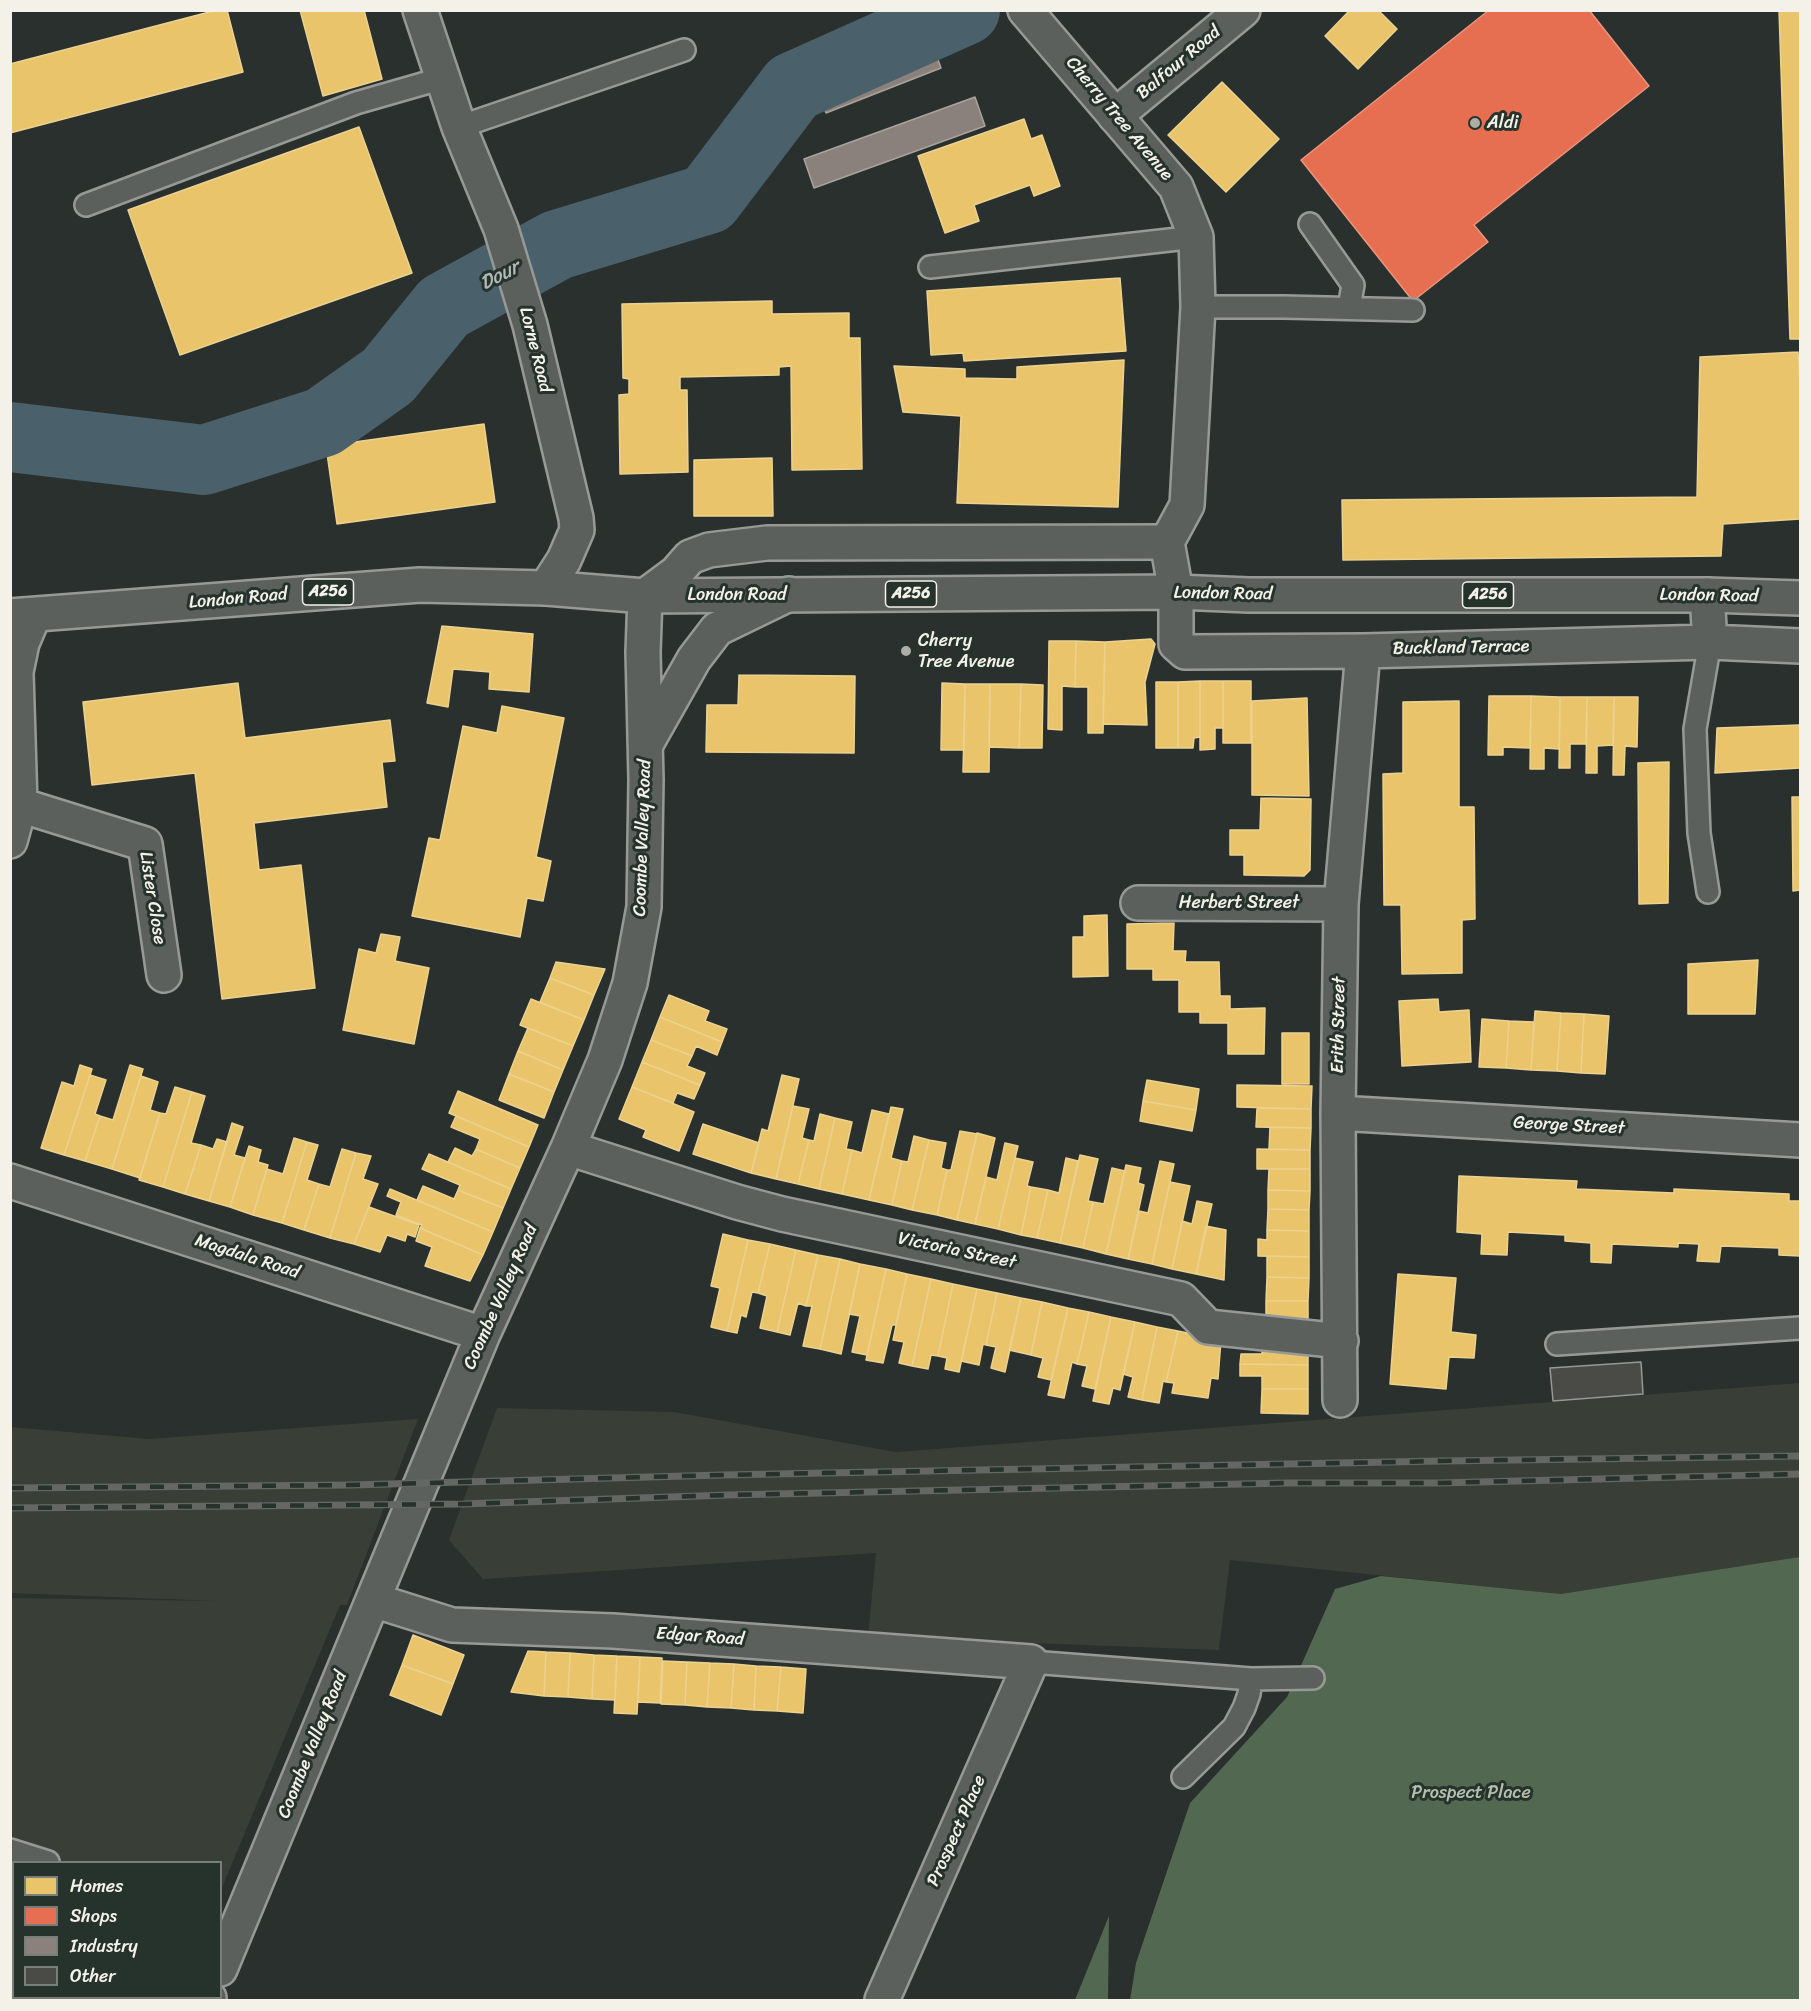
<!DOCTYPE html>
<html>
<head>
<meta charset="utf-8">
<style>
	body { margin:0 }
	#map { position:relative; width:1811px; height:2011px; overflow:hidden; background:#29302d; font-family:Sriracha,sans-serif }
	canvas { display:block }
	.frame { position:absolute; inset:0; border:12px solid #f4f1e8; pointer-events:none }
	.legend { position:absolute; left:12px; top:1861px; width:210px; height:138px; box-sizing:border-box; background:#26332d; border:2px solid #787f78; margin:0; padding:8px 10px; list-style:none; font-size:18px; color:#f4f1e8 }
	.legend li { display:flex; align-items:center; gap:12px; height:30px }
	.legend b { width:30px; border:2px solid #787f78 }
</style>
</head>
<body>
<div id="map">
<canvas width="1811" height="2011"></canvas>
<div class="frame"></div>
<ul class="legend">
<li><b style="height:16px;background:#e9c46a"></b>Homes</li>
<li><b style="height:16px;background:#e76f51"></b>Shops</li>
<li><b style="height:16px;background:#8a817c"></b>Industry</li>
<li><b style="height:16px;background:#4a4b47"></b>Other</li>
</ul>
</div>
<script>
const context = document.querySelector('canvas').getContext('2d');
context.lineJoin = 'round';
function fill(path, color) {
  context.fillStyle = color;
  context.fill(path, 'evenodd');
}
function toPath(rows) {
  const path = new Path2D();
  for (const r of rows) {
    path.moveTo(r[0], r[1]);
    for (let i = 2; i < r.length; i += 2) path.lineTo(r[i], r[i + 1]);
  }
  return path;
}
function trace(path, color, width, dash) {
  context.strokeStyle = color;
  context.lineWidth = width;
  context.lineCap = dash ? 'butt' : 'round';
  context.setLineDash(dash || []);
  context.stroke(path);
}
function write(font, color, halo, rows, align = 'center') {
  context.font = font + ' Sriracha,sans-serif';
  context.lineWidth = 6;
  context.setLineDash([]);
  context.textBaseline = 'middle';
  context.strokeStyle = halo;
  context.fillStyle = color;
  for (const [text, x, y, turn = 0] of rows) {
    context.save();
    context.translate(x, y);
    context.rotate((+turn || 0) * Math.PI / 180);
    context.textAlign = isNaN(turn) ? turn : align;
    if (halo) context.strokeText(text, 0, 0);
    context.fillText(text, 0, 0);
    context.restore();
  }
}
const built = toPath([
	[1800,1383,1800,1566,1561,1594,1230,1560,1219,1650,868,1637,876,1553,483,1579,449,1540,497,1408,674,1412,896,1452],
	[418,1419,347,1605,340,1605,221,1890,220,1862,14,1862,14,1998,175,1998,174,2000,11,2000,11,1598,216,1601,11,1593,11,1427,149,1439]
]);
const green = toPath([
	[1800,1557,1800,2000,1130,2000,1136,1963,1190,1803,1287,1697,1335,1589,1381,1576,1561,1594],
	[1109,1916,1108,2000,1075,2000]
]);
const homes = toPath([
	[217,10,227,10,243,72,10,133,10,64,217,10],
	[300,10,364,10,382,79,323,96,300,10],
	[1350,10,1378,10,1397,29,1358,69,1325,36,1350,10],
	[1779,10,1800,10,1800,339,1790,339,1779,10],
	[1222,82,1279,139,1226,192,1168,135,1222,82],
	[1024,119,1031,139,1042,135,1060,186,1034,196,1030,185,974,205,979,221,945,233,918,156,1024,119],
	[359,127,412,273,180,355,128,210,359,127],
	[1120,278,1126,351,964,361,963,353,931,355,927,291,1120,278],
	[772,301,772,314,849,313,849,338,860,338,862,469,792,470,791,366,779,367,779,375,680,377,680,390,687,390,688,472,620,474,619,395,629,394,629,379,623,378,622,304,772,301],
	[1798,352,1800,381,1800,519,1723,524,1721,556,1343,560,1342,500,1697,497,1700,357,1798,352],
	[1124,360,1118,507,957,503,961,416,903,412,894,366,965,369,965,378,1017,379,1017,367,1124,360],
	[484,424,495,502,337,524,326,446,484,424],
	[772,458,773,516,694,516,694,460,772,458],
	[442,626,533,634,529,692,489,689,490,672,453,669,448,707,427,703,442,626],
	[1151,639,1155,644,1145,682,1147,725,1103,724,1105,642,1151,639],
	[1049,641,1076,641,1075,687,1062,686,1062,730,1048,729,1049,641],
	[1076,641,1105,642,1103,733,1088,733,1088,687,1075,687,1076,641],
	[739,675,855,676,854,753,706,752,707,705,738,705,739,675],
	[1200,681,1200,737,1194,738,1193,748,1178,748,1178,682,1200,681],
	[1200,681,1223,681,1223,728,1215,728,1215,749,1200,750,1200,681],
	[1223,681,1251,681,1251,743,1223,743,1223,681],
	[1156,682,1178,682,1178,748,1156,748,1156,682],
	[238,683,245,738,390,720,395,761,382,762,387,807,254,823,259,870,301,865,315,988,222,999,195,773,92,785,83,702,238,683],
	[942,683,965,684,964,750,941,750,942,683],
	[965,684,990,684,989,772,963,772,965,684],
	[990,684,1021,684,1019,748,989,747,990,684],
	[1021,684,1043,685,1042,748,1019,748,1021,684],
	[1489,696,1531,696,1530,748,1503,747,1503,755,1488,755,1489,696],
	[1531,696,1560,697,1559,749,1544,748,1544,769,1530,769,1531,696],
	[1560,697,1587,697,1586,744,1570,744,1570,768,1559,768,1560,697],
	[1587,697,1614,697,1613,745,1597,746,1597,773,1586,773,1587,697],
	[1614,697,1638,697,1637,747,1625,746,1624,775,1613,775,1614,697],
	[1307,698,1309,796,1252,795,1252,701,1307,698],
	[1459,701,1459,807,1474,807,1475,919,1462,920,1462,973,1402,974,1401,905,1384,905,1383,774,1403,773,1403,702,1459,701],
	[502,706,564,718,536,857,551,861,543,901,527,898,520,937,412,916,429,838,440,840,463,726,497,733,502,706],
	[1800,725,1800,768,1715,773,1717,728,1800,725],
	[1669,762,1668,903,1639,904,1638,763,1669,762],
	[1792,797,1800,797,1800,890,1793,891,1792,797],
	[1261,798,1311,799,1310,870,1304,876,1244,875,1244,855,1230,855,1230,830,1260,830,1261,798],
	[1107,915,1108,976,1073,977,1073,937,1084,937,1084,916,1107,915],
	[1174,923,1173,951,1186,951,1185,962,1219,962,1220,996,1230,996,1230,1009,1265,1008,1264,1054,1228,1054,1228,1023,1200,1023,1200,1012,1179,1012,1179,980,1153,980,1153,969,1127,969,1127,924,1174,923],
	[381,934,400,937,395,961,429,968,414,1044,343,1030,359,949,376,953,381,934],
	[1758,960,1755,1014,1688,1014,1688,964,1758,960],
	[556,962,605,969,594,995,550,978,556,962],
	[550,978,594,995,584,1020,540,1002,550,978],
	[669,995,709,1011,705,1021,727,1029,722,1042,660,1017,669,995],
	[531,999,584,1020,573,1046,520,1025,531,999],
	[1438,999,1439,1012,1469,1010,1471,1062,1402,1066,1399,1001,1438,999],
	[1535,1011,1561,1013,1557,1071,1531,1070,1535,1011],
	[1561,1013,1584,1014,1581,1073,1557,1071,1561,1013],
	[1584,1014,1609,1016,1605,1074,1581,1073,1584,1014],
	[660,1017,722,1042,717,1055,696,1046,692,1056,651,1040,660,1017],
	[1482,1019,1509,1021,1506,1068,1479,1067,1482,1019],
	[1509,1021,1534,1022,1531,1070,1506,1068,1509,1021],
	[528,1028,573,1046,563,1070,518,1051,528,1028],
	[1282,1033,1309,1033,1309,1084,1282,1084,1282,1033],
	[651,1040,692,1056,687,1066,705,1073,700,1085,642,1062,651,1040],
	[518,1051,563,1070,554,1092,509,1074,518,1051],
	[642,1062,700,1085,694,1099,677,1093,673,1103,632,1087,642,1062],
	[80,1065,92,1069,64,1155,41,1148,62,1082,74,1086,80,1065],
	[130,1065,143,1069,112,1169,85,1161,100,1116,113,1120,130,1065],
	[509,1074,554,1092,544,1118,499,1100,509,1074],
	[90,1075,106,1080,95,1114,100,1116,85,1161,64,1155,90,1075],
	[782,1075,799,1079,776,1179,751,1173,762,1129,768,1131,782,1075],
	[141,1076,158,1082,150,1110,160,1113,140,1178,112,1169,141,1076],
	[1147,1080,1199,1089,1196,1110,1143,1101,1147,1080],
	[1237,1085,1312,1086,1311,1109,1237,1107,1237,1085],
	[175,1087,192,1092,163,1187,139,1180,160,1113,166,1114,175,1087],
	[632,1087,694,1112,679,1151,643,1137,646,1130,619,1119,632,1087],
	[458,1091,538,1125,529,1147,449,1113,458,1091],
	[192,1092,205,1096,191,1143,201,1145,185,1194,163,1187,192,1092],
	[1143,1101,1196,1110,1192,1131,1140,1121,1143,1101],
	[793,1106,809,1109,802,1138,809,1140,798,1184,776,1179,793,1106],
	[891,1107,903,1109,891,1158,902,1161,892,1205,869,1200,891,1107],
	[1257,1108,1311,1109,1311,1128,1256,1127,1257,1108],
	[872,1110,889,1114,869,1200,842,1194,852,1150,862,1153,872,1110],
	[820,1114,835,1118,819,1189,798,1184,809,1140,814,1141,820,1114],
	[456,1116,529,1147,520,1168,476,1149,480,1139,451,1127,456,1116],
	[835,1118,852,1122,846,1149,852,1150,842,1194,819,1189,835,1118],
	[232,1123,243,1127,234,1155,245,1158,230,1207,209,1201,232,1123],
	[703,1124,759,1143,751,1173,693,1154,703,1124],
	[1270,1127,1311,1128,1310,1150,1269,1149,1270,1127],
	[960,1131,977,1134,957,1220,937,1215,947,1170,951,1170,960,1131],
	[977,1133,995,1138,975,1224,957,1220,977,1133],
	[914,1136,929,1140,912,1210,892,1205,902,1161,908,1162,914,1136],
	[294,1138,307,1142,282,1223,253,1215,267,1169,283,1174,294,1138],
	[217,1139,227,1142,209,1201,185,1194,201,1145,213,1149,217,1139],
	[929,1140,946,1143,941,1168,947,1170,937,1215,912,1210,929,1140],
	[307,1142,318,1145,307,1180,319,1184,304,1230,282,1223,307,1142],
	[1005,1143,1018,1146,998,1229,975,1224,986,1177,997,1180,1005,1143],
	[249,1146,261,1150,258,1162,268,1165,253,1215,230,1207,249,1146],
	[455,1148,472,1156,476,1149,520,1168,511,1189,448,1162,455,1148],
	[342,1149,356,1153,330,1238,304,1230,319,1184,330,1187,342,1149],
	[1257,1149,1310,1150,1310,1169,1257,1169,1257,1149],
	[356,1153,371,1156,363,1179,378,1184,354,1244,330,1238,356,1153],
	[429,1154,511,1189,503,1208,458,1190,460,1185,422,1169,429,1154],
	[1080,1155,1098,1159,1088,1201,1093,1202,1083,1248,1060,1243,1080,1155],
	[1015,1158,1033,1162,1027,1186,1031,1187,1021,1235,998,1229,1015,1158],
	[1066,1158,1078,1161,1060,1243,1037,1238,1048,1190,1059,1193,1066,1158],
	[1160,1161,1174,1164,1152,1264,1128,1259,1139,1211,1148,1213,1160,1161],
	[1126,1165,1141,1168,1138,1183,1144,1185,1128,1259,1106,1254,1126,1165],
	[1112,1168,1125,1171,1106,1254,1083,1248,1093,1202,1104,1204,1112,1168],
	[1269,1169,1310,1169,1310,1191,1268,1190,1269,1169],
	[1459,1176,1577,1181,1576,1189,1674,1193,1674,1189,1789,1194,1789,1201,1800,1201,1800,1256,1779,1255,1779,1248,1721,1246,1719,1262,1697,1261,1699,1244,1678,1243,1678,1247,1612,1244,1611,1263,1591,1262,1591,1243,1565,1241,1565,1235,1508,1232,1507,1255,1481,1254,1482,1234,1457,1232,1459,1176],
	[1170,1182,1190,1186,1172,1269,1152,1264,1170,1182],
	[423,1186,454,1199,458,1190,503,1208,493,1232,417,1200,423,1186],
	[1031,1187,1048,1190,1037,1238,1021,1235,1031,1187],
	[390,1189,493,1232,483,1255,420,1228,422,1225,396,1215,401,1202,387,1196,390,1189],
	[1268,1190,1310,1191,1309,1210,1268,1209,1268,1190],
	[1197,1201,1212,1204,1196,1274,1172,1269,1182,1221,1192,1224,1197,1201],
	[369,1207,419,1225,415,1237,407,1234,405,1241,387,1235,380,1252,354,1244,369,1207],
	[1268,1209,1309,1210,1309,1231,1267,1230,1268,1209],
	[1206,1226,1226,1230,1224,1280,1196,1274,1206,1226],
	[420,1228,483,1255,470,1281,425,1266,432,1247,416,1241,420,1228],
	[1267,1230,1309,1231,1309,1257,1258,1256,1258,1239,1267,1240,1267,1230],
	[723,1234,748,1240,727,1331,711,1327,720,1288,711,1286,723,1234],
	[748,1240,770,1244,758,1293,752,1292,746,1317,741,1315,737,1333,727,1331,748,1240],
	[770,1244,796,1250,777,1332,760,1328,767,1296,758,1293,770,1244],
	[796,1250,818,1255,806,1306,798,1303,790,1335,777,1332,796,1250],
	[818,1255,840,1259,820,1349,803,1346,812,1306,806,1306,818,1255],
	[1267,1256,1309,1257,1309,1278,1267,1277,1267,1256],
	[840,1259,860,1264,841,1354,820,1349,840,1259],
	[860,1264,886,1269,867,1355,852,1352,860,1316,849,1314,860,1264],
	[886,1269,907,1274,896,1325,892,1325,883,1363,866,1360,886,1269],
	[907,1274,931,1279,912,1366,899,1363,904,1342,893,1340,907,1274],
	[1398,1274,1456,1278,1451,1332,1476,1335,1474,1358,1449,1357,1446,1389,1390,1384,1398,1274],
	[1267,1277,1309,1278,1308,1301,1266,1301,1267,1277],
	[931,1279,953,1284,938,1356,931,1355,928,1369,912,1366,931,1279],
	[953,1284,977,1289,959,1372,945,1369,947,1358,938,1356,953,1284],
	[977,1289,997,1293,986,1345,983,1344,979,1365,961,1361,977,1289],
	[997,1293,1021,1298,1005,1372,991,1368,996,1347,986,1345,997,1293],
	[1021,1298,1042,1302,1031,1355,1009,1350,1021,1298],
	[1266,1301,1308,1301,1308,1322,1266,1321,1266,1301],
	[1042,1302,1068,1308,1051,1380,1038,1377,1043,1358,1031,1355,1042,1302],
	[1068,1308,1089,1312,1077,1364,1072,1362,1064,1398,1048,1395,1068,1308],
	[1089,1312,1111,1317,1095,1389,1082,1386,1087,1366,1077,1364,1089,1312],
	[1111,1317,1135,1322,1120,1390,1113,1388,1109,1404,1093,1401,1111,1317],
	[1135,1322,1157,1327,1142,1400,1128,1397,1133,1377,1123,1374,1135,1322],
	[1157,1327,1178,1331,1166,1382,1163,1381,1159,1403,1142,1400,1157,1327],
	[1178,1331,1221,1340,1218,1379,1211,1378,1208,1398,1172,1393,1174,1383,1166,1382,1178,1331],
	[1262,1343,1308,1344,1308,1365,1240,1364,1241,1354,1262,1354,1262,1343],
	[1240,1364,1308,1365,1308,1389,1262,1389,1262,1376,1240,1376,1240,1364],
	[1262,1389,1308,1389,1308,1414,1261,1413,1262,1389],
	[413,1635,464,1655,453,1684,402,1665,413,1635],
	[528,1651,546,1652,544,1696,511,1692,528,1651],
	[546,1652,570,1653,568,1697,544,1696,546,1652],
	[570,1653,594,1655,592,1699,568,1697,570,1653],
	[594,1655,617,1656,615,1700,592,1699,594,1655],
	[617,1656,640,1657,637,1714,614,1713,617,1656],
	[640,1657,662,1658,660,1703,638,1702,640,1657],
	[663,1661,687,1662,685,1705,661,1704,663,1661],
	[687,1662,710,1663,707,1707,685,1705,687,1662],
	[710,1663,734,1664,731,1708,707,1707,710,1663],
	[734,1664,756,1666,754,1710,731,1708,734,1664],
	[402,1665,453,1684,441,1715,390,1695,402,1665],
	[756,1666,781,1667,777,1711,754,1710,756,1666],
	[781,1667,806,1669,803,1713,777,1711,781,1667]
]);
const shops = toPath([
	[1489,10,1589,10,1649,86,1474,225,1488,242,1413,301,1301,160,1489,10]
]);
const industry = toPath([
	[932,43,941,68,826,113,816,88,932,43],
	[975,97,985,126,814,188,804,159,975,97],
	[10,1920,14,1922,14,1998,122,1998,121,2000,10,2000,10,1920]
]);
const river = toPath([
	[10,437,204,460,323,422,388,376,444,307,557,245,708,199,793,87,965,10]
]);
const building = toPath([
	[1641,1362,1643,1394,1553,1401,1550,1368,1641,1362]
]);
const service = toPath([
	[459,127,684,50],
	[86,205,356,103,443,78],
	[1310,224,1353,285,1349,308],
	[930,267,1196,237],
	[1198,307,1284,307,1413,310],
	[1708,892,1699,833,1695,729,1710,642],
	[1557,1344,1800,1328],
	[1031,1662,1251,1679,1313,1678],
	[1183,1777,1234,1727,1244,1708,1249,1694,1251,1679],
	[10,1850,48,1862]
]);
const minor = toPath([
	[420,10,459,127,501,229,530,325,576,518,577,530,564,560,546,588],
	[1115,116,1243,10],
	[1176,592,1176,644,1185,652,1363,651,1710,642,1800,646],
	[1707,595,1710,642],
	[646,744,694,659,717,629,789,594],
	[20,805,145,844,164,975],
	[10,841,20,805,16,672,22,643,34,615],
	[1138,903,1341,904],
	[1338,1113,1800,1140],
	[568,1148,737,1202,782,1214,1181,1299,1208,1327,1341,1341],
	[10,1181,483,1334],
	[1340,1400,1338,1113,1341,904,1363,651],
	[373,1600,452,1625,613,1631,1031,1662,882,2000],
	[220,1969,483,1334,568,1148,605,1060,630,983,644,907,646,780,643,652,645,596,676,573,690,557,709,550,767,543,1167,542],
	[208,2000,209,1998]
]);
const tertiary = toPath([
	[1025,10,1176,187,1196,237,1198,307,1187,505,1167,542,1176,592]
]);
const primary = toPath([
	[10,616,420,585,546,588,645,596,1176,592,1249,595,1707,595,1800,598]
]);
const rail = toPath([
	[10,1488,351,1485,723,1475,1442,1461,1800,1456],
	[10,1508,462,1504,728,1495,1288,1483,1438,1483,1800,1474]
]);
const markers = [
	[1475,123,6,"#adada7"],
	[906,651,6,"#adada7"]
];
const shields = [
	[328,592,51],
	[911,594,51],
	[1488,595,51]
];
const shieldNames = [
	["A256",328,592],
	["A256",911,594],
	["A256",1488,595]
];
const streetNames = [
	["Balfour Road",1179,63,-40],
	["Cherry Tree Avenue",1119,119,50],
	["Lorne Road",535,350,76],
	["London Road",1223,594,1],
	["London Road",737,595],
	["London Road",1709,596,1],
	["London Road",238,599,-5],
	["Buckland Terrace",1461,648,-1],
	["Coombe Valley Road",643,838,-88],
	["Lister Close",152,898,81],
	["Herbert Street",1239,903],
	["Erith Street",1339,1025,-89],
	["George Street",1569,1126,3],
	["Victoria Street",957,1251,12],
	["Magdala Road",247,1257,18],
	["Coombe Valley Road",501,1297,-66],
	["Edgar Road",700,1637,4],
	["Coombe Valley Road",313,1745,-68],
	["Prospect Place",957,1831,-66]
];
const poiNames = [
	["Aldi",1487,123],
	["Cherry",918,641],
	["Tree Avenue",918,662]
];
const parkNames = [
	["Prospect Place",1471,1793]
];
const waterNames = [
	["Dour",500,276,-28]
];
fill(built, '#393f37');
fill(green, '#536850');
fill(homes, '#e9c46a');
trace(homes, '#ecd290', 1.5);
fill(shops, '#e76f51');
trace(shops, '#eb967e', 1.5);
fill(industry, '#8a817c');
trace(industry, '#aaa39c', 1.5);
trace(river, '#4a606b', 70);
fill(building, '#4a4b47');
trace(building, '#969996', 1.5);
trace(service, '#969996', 26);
trace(minor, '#969996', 38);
trace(tertiary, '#969996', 38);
trace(primary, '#969996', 38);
trace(service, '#5c605c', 21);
trace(minor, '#5c605c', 33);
trace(tertiary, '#5c605c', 33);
trace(primary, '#5c605c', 33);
trace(rail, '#646764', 7);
trace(rail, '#26332d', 4.5, [14]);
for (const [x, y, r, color] of markers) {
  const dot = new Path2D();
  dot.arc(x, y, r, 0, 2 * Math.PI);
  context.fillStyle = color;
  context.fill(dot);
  trace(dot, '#26332d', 2);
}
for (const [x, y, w] of shields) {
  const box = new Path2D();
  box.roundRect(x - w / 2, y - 13, w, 26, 4.5);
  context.fillStyle = '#26332d';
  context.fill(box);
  trace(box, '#f4f1e8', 1.5);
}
write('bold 16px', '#f4f1e8', null, shieldNames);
write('18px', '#f4f1e8', '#26332d', streetNames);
write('18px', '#f4f1e8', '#26332d', poiNames, 'left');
write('18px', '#b6bead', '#26332d', parkNames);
write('italic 20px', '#b1b9b8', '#26332d', waterNames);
</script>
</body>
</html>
